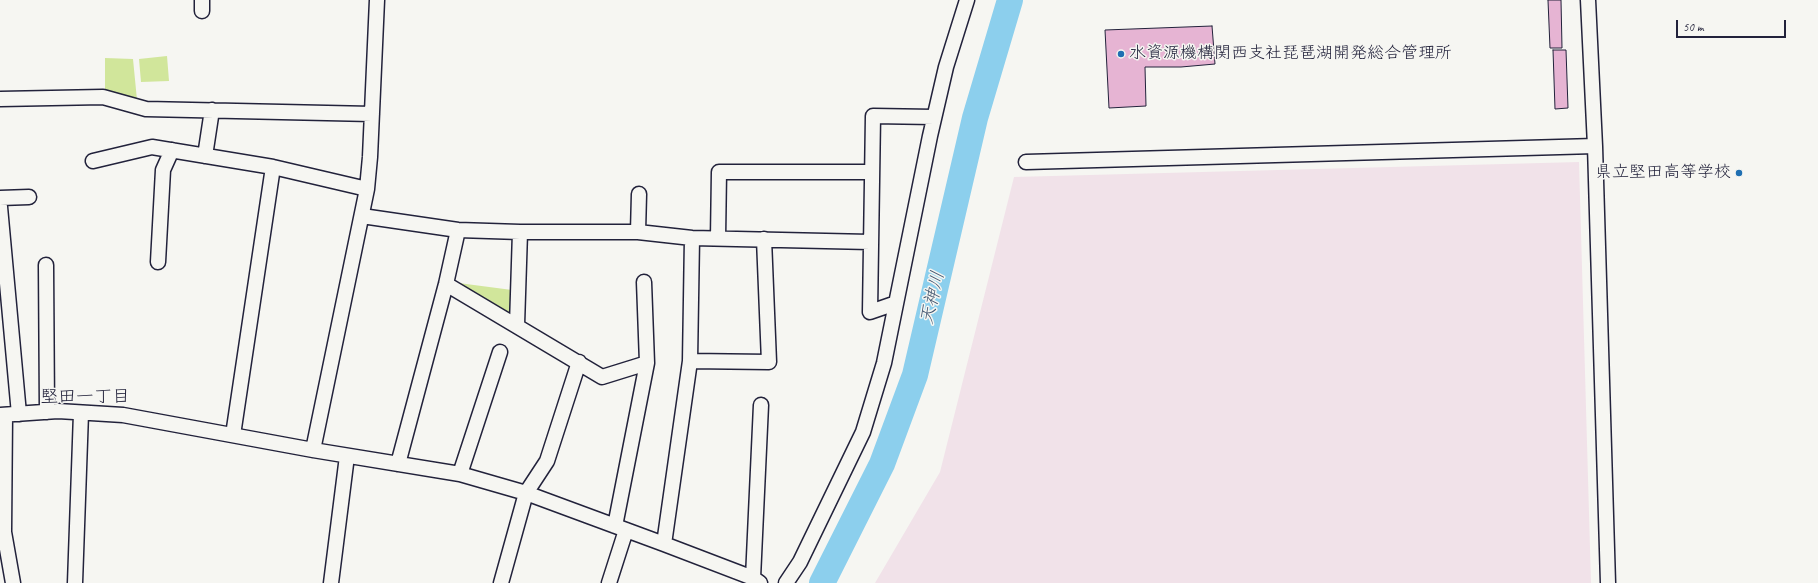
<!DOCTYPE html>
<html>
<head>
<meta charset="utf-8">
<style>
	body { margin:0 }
	#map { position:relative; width:1818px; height:583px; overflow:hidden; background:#f6f6f2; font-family:Caveat,sans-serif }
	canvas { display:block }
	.scale { position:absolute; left:1676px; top:20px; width:110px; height:18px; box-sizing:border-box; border:2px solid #22223b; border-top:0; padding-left:5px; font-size:12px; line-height:14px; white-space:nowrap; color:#22223b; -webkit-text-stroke:3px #f6f6f2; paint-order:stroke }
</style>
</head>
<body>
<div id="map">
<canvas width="1818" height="583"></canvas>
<div class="scale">50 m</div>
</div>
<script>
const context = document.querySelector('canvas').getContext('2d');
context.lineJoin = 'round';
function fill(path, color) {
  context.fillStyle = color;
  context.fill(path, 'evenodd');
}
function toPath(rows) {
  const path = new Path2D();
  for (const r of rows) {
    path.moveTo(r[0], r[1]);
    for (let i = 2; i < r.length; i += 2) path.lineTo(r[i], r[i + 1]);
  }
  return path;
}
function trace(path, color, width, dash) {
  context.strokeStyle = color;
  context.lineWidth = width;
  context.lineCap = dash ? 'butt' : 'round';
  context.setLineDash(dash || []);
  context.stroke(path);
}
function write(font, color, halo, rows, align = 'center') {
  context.font = font + ' Caveat,"Klee One",sans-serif';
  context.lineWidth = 3;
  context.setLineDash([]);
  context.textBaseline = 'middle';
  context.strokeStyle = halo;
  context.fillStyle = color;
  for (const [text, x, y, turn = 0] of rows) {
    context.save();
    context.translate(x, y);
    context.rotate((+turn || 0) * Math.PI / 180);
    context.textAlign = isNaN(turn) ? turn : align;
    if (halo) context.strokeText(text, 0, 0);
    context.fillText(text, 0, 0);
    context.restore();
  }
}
const built = toPath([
	[1579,162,1591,583,875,583,940,472,1014,177]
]);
const green = toPath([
	[167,56,169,81,141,82,139,59],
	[105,58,133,59,137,100,105,98],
	[451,282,512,290,512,317]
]);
const river = toPath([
	[822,583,882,464,915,375,975,118,1010,0]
]);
const building = toPath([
	[1548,0,1561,0,1562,48,1550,48,1548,0],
	[1212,26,1215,64,1181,67,1145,67,1146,106,1109,108,1105,30,1212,26],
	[1553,50,1566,50,1568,108,1555,109,1553,50]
]);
const minor = toPath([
	[202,0,202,11],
	[1588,0,1595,146,1608,583],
	[0,99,103,97,146,109,372,114],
	[205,156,212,110],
	[93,161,152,147,273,167,367,189],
	[1026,162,1595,146],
	[0,198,29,197],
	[0,207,19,414],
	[362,216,458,230,520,232,638,232,692,238,870,242],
	[638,232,639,194],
	[718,238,719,172,871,172],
	[158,262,163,170,172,150],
	[46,265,47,412],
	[644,282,647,363],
	[446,284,602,377,647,363,615,526],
	[896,303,870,312,873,116,934,117],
	[517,325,520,232],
	[690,361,769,362,764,239],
	[0,415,58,411,123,415,313,450,460,474,526,493,664,544,753,578,760,583],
	[5,415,4,532,13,583],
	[233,435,273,167],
	[313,450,367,189,370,157,377,0],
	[398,464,446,284,458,230],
	[460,474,500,352],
	[664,544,690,361,692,238],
	[753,578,761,405],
	[75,583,81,413],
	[331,583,347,456],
	[501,583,526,493,547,461,579,362],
	[609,583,626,530],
	[786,583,800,562,863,432,884,363,930,136,946,67,967,0]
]);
const markers = [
	[1121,54,4,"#1f6fb2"],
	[1739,173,4,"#1f6fb2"]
];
const poiNames = [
	["水資源機構関西支社琵琶湖開発総合管理所",1129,54],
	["県立堅田高等学校",1731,173,"right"]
];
const waterNames = [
	["天神川",933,298,-77]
];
const neighbourhoodNames = [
	["堅田一丁目",85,397]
];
fill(built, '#f1e2e9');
fill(green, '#d1e69b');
trace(river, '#8ccfed', 26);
fill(building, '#e6b4d3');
trace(building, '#22223b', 1);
trace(minor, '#22223b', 17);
trace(minor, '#f6f6f2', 14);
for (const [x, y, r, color] of markers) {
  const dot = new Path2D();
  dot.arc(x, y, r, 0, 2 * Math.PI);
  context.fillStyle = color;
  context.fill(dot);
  trace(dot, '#f6f6f2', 1.5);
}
write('17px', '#22223b', '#f6f6f2', poiNames, 'left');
write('italic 18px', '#425670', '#f6f6f2', waterNames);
write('18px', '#22223b', '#f6f6f2', neighbourhoodNames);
</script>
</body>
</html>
